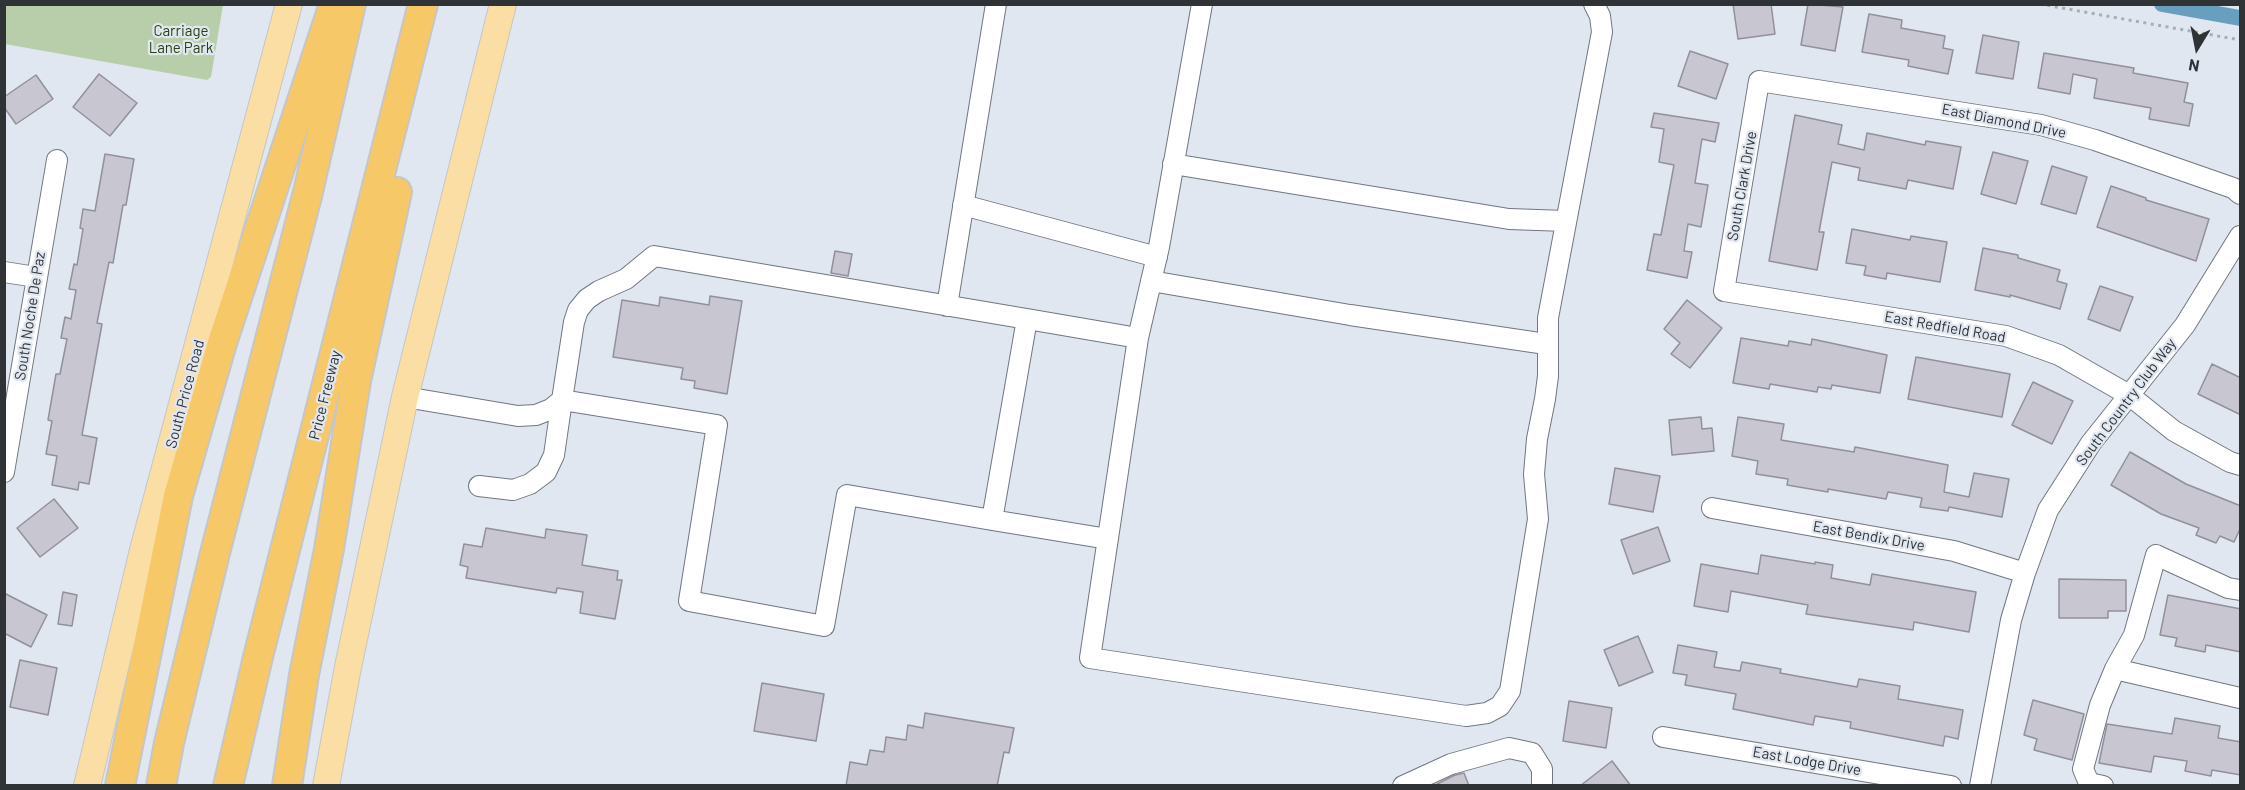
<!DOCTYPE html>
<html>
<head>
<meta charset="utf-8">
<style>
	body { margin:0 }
	#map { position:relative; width:2245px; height:790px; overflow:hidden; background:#e0e7f0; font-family:Barlow,sans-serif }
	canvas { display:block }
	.frame { position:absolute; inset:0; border:6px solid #303336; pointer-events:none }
	.north { position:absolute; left:2167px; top:18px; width:60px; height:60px; -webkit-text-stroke:4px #e0e7f0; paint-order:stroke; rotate:190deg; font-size:16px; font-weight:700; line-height:24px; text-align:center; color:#303336 }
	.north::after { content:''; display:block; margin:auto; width:21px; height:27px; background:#303336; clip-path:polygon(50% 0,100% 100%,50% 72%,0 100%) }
</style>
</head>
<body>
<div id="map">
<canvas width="2245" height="790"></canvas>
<div class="frame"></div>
<div class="north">N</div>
</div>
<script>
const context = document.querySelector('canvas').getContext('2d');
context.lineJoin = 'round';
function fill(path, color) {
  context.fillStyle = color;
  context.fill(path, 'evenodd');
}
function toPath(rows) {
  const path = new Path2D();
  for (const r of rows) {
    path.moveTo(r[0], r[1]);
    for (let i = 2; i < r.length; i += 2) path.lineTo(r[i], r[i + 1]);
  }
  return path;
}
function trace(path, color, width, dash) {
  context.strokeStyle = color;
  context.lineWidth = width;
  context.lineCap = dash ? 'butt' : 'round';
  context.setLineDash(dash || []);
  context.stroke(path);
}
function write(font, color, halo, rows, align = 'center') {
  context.font = font + ' Barlow,sans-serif';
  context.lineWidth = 4.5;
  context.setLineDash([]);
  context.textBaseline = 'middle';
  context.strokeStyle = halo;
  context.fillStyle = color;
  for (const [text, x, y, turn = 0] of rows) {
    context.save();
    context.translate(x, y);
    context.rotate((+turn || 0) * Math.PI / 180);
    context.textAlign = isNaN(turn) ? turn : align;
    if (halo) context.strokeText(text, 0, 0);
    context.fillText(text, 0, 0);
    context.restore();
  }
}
const green = toPath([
	[4,5,223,5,211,77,207,80,5,44]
]);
const canal = toPath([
	[2162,4,2240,18]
]);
const building = toPath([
	[1733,4,1771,4,1775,34,1738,39,1733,4],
	[1808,4,1843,7,1835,51,1801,45,1808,4],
	[1869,14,1902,20,1901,28,1945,36,1943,48,1953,50,1948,74,1908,66,1909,60,1862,52,1869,14],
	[1983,35,2019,42,2013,79,1976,73,1983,35],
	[1690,51,1728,64,1716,99,1678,86,1690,51],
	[2044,53,2134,68,2133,73,2188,83,2184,102,2193,104,2189,126,2149,119,2151,108,2094,98,2097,79,2073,74,2070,94,2038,88,2044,53],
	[99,74,137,103,110,136,73,107,99,74],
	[36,75,53,99,16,124,4,107,4,97,36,75],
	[1654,113,1719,123,1715,142,1702,139,1695,183,1708,185,1701,227,1688,224,1684,251,1692,252,1687,278,1647,270,1654,234,1661,235,1674,165,1659,162,1664,129,1651,127,1654,113],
	[1795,115,1842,125,1838,144,1864,150,1867,133,1925,145,1926,141,1961,147,1953,189,1908,180,1906,189,1858,180,1860,168,1832,162,1819,232,1824,232,1817,270,1769,261,1795,115],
	[1993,152,2028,161,2016,204,1981,194,1993,152],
	[105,154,134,159,126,205,123,205,113,263,109,262,97,323,102,324,82,435,97,438,89,484,79,482,78,490,52,485,57,456,46,454,52,421,48,420,56,374,60,374,67,339,61,338,65,317,71,319,76,290,69,289,74,264,77,265,83,229,80,228,83,209,95,211,105,154],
	[2052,166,2087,177,2076,214,2041,204,2052,166],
	[2111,186,2146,198,2146,200,2209,219,2196,261,2097,227,2111,186],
	[1852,229,1910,240,1911,236,1947,242,1940,282,1887,273,1886,279,1864,275,1866,266,1846,263,1852,229],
	[1983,248,2018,255,2018,258,2060,270,2057,281,2067,284,2060,309,2010,295,2010,297,1975,290,1983,248],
	[835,251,852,254,848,276,831,273,835,251],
	[2100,286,2133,297,2120,331,2088,319,2100,286],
	[710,296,742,301,727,394,694,388,695,381,681,379,683,368,613,357,622,300,659,306,660,297,709,305,710,296],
	[1687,300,1722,328,1690,368,1671,354,1680,343,1664,329,1687,300],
	[1741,338,1788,346,1789,341,1811,345,1812,339,1887,355,1880,393,1832,385,1831,389,1818,387,1817,392,1770,384,1769,389,1733,383,1741,338],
	[1916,357,2010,374,2002,417,1908,399,1916,357],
	[2212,364,2241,378,2241,415,2198,394,2212,364],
	[2033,382,2073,401,2052,444,2012,425,2033,382],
	[1701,417,1702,429,1712,428,1714,451,1672,455,1669,420,1701,417],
	[1738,417,1784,424,1781,440,1854,452,1855,447,1948,465,1944,492,1969,497,1974,473,2009,479,2002,517,1949,507,1948,511,1920,507,1922,498,1888,492,1886,499,1828,489,1828,492,1787,485,1788,479,1756,474,1758,461,1732,456,1738,417],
	[2130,452,2186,484,2241,506,2241,527,2234,542,2220,536,2216,543,2196,535,2199,528,2161,514,2111,485,2130,452],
	[1615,468,1660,476,1653,512,1609,504,1615,468],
	[54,499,78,528,40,557,17,528,54,499],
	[1658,527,1670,561,1633,574,1621,540,1658,527],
	[486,528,545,538,546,529,587,535,582,565,618,571,617,580,622,580,615,619,580,613,583,592,557,588,556,593,466,578,468,567,460,565,464,544,482,547,486,528],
	[1761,555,1815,564,1815,562,1833,565,1831,578,1870,585,1872,574,1976,592,1969,632,1914,622,1913,630,1806,614,1808,605,1731,591,1728,612,1694,606,1701,564,1758,574,1761,555],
	[2059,579,2126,580,2126,611,2108,611,2108,618,2059,618,2059,579],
	[63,592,77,595,72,626,58,624,63,592],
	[4,593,47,615,31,647,4,633,4,593],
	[2168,595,2241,609,2241,652,2206,645,2205,652,2175,646,2177,638,2160,635,2168,595],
	[1638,636,1653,672,1619,686,1604,650,1638,636],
	[1678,645,1717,652,1714,667,1740,671,1742,662,1781,669,1780,673,1857,687,1859,679,1900,686,1898,699,1963,710,1958,739,1945,736,1943,746,1850,728,1851,722,1815,716,1813,725,1733,709,1736,694,1685,685,1687,675,1673,673,1678,645],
	[20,660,57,668,48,715,10,707,20,660],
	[762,683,824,694,816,741,754,731,762,683],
	[2033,700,2084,714,2072,760,2034,750,2037,739,2024,735,2033,700],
	[1569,701,1612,708,1606,748,1563,741,1569,701],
	[925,713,1014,728,1009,753,1004,752,997,786,846,786,850,762,867,765,870,750,884,752,886,737,906,740,908,725,923,728,925,713],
	[2175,718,2220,726,2218,738,2241,742,2241,775,2212,770,2211,776,2185,771,2187,761,2154,756,2151,772,2099,763,2107,724,2172,734,2175,718],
	[1612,761,1631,786,1580,786,1612,761],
	[1464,773,1469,786,1433,786,1455,775,1464,773]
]);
const path = toPath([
	[2040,4,2240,40]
]);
const minor = toPath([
	[1173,164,1509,219,1566,221],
	[2240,194,2233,188,2095,140,2041,125,1759,81,1724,291,2006,336,2059,355,2129,395,2174,431,2230,462,2240,465],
	[963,205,1157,257],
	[4,272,36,277],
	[1151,281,1350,315,1546,344],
	[947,306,996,4],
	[1027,319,1138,338,1090,658,1466,716,1487,713,1500,706,1510,691,1538,519,1534,474,1537,439,1545,399,1548,376,1548,318,1602,32,1600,16,1594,4],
	[1138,338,1159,247,1202,4],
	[405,397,518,416,536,415,551,409,562,400,574,322,578,310,587,299,599,291,626,279,654,256,1027,319,992,520,847,495,824,626,689,601,717,425,562,400,554,455,546,472,530,484,513,490,479,486],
	[4,472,57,160],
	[1712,508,1954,551,2025,573],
	[992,520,1108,539],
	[2115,669,2240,698],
	[1663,737,1951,786],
	[1403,786,1451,764,1509,748,1532,753,1542,769,1542,786],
	[1980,786,2011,620,2025,573,2048,510,2091,443,2185,325,2240,236],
	[2103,786,2089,783,2083,769,2100,705,2115,669,2134,635,2156,555,2228,588,2240,590]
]);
const major = toPath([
	[87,786,143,550,289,4],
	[326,786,348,667,405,397,503,4]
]);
const highway = toPath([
	[120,786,178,496,222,343,334,4],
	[161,786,169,743,215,553,308,192,351,4],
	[228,786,258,657,423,4],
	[287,786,304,675,329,549,356,381,397,192]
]);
const parkNames = [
	["Carriage",181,31],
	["Lane Park",181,48]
];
const streetNames = [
	["East Diamond Drive",2004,121,11],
	["South Clark Drive",1742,186,-80],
	["South Noche De Paz",30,316,-81],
	["East Redfield Road",1945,327,10],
	["South Price Road",185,394,-75],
	["Price Freeway",325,395,-76],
	["South Country Club Way",2126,402,-53],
	["East Bendix Drive",1869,536,10],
	["East Lodge Drive",1807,761,10]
];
fill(green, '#b8ceaa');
trace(canal, '#699fbe', 16);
fill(building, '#c8c6d0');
trace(building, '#92909a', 1.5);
trace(minor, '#717780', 22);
trace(major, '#c5c6c7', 28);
trace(highway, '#c5c6c7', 32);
trace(path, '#a8aeb5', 3, [3, 4.5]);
trace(minor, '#fff', 20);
trace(major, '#fadea4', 26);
trace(highway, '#f7c868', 28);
write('15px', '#27410f', '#e0e7f0', parkNames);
write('15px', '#303336', '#e0e7f0', streetNames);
</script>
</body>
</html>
